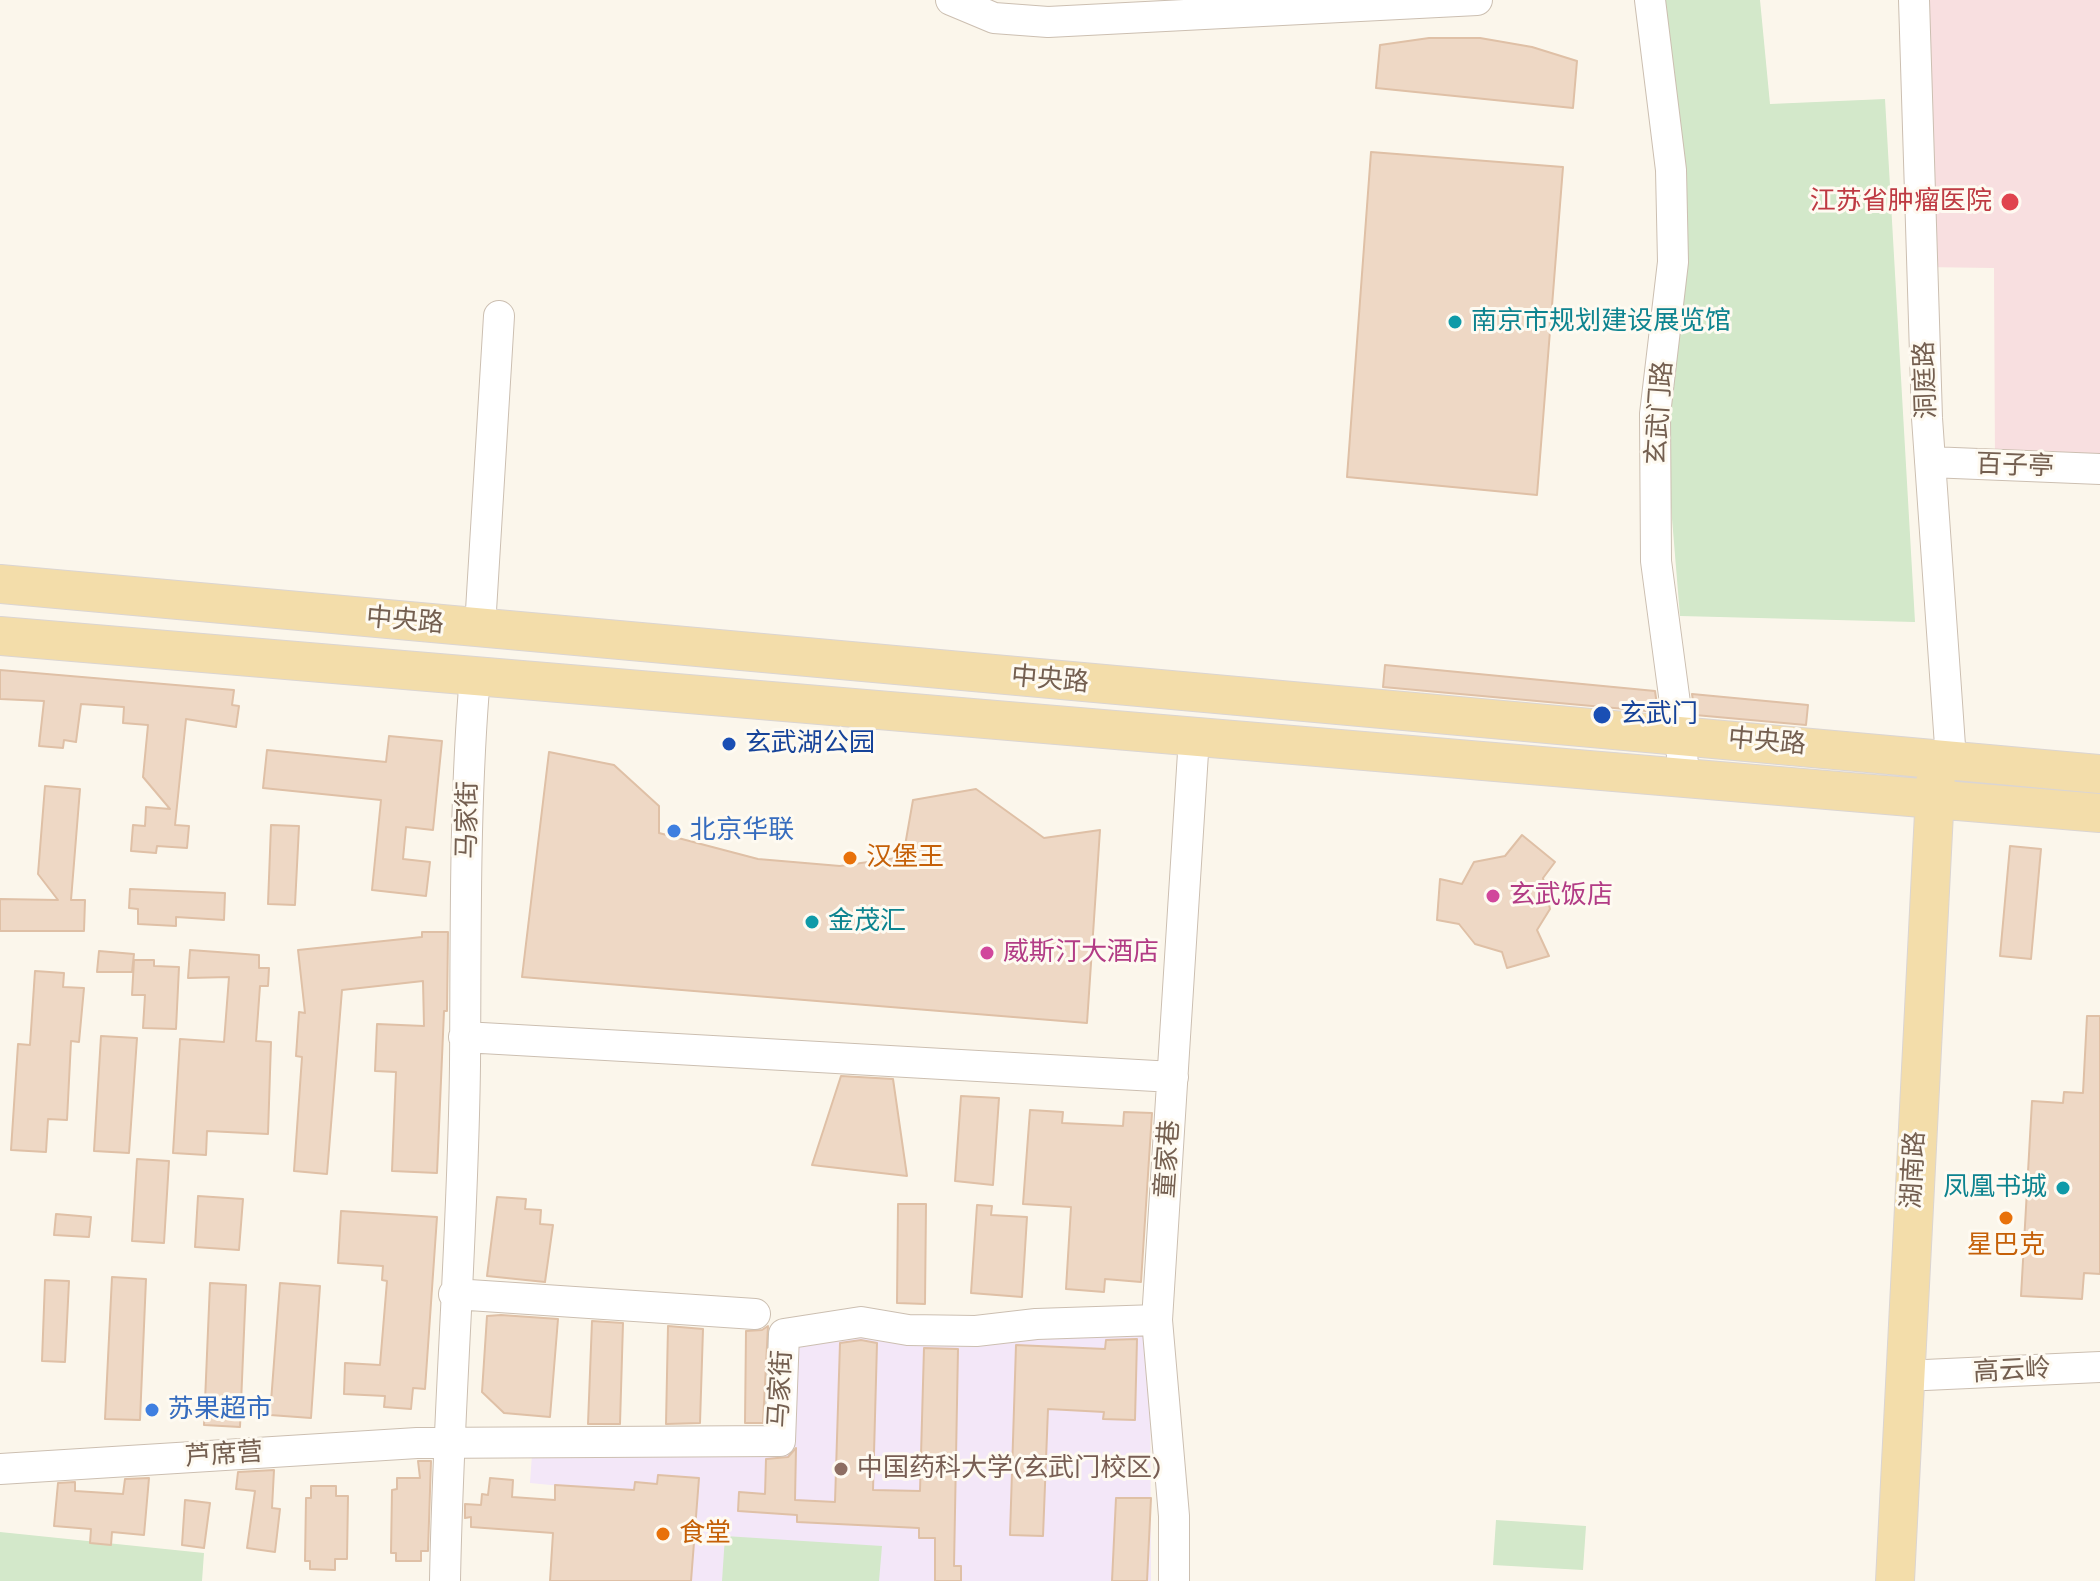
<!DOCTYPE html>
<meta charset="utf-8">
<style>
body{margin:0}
canvas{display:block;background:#fbf6eb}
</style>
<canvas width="2100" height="1581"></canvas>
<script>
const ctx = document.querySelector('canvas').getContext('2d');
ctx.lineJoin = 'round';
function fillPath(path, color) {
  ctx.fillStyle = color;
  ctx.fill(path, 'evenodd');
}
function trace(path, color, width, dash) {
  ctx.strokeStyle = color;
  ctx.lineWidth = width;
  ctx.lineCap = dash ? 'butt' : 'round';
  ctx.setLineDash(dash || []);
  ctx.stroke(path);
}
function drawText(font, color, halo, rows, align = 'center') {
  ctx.font = font + ' Karla,"Noto Sans SC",sans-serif';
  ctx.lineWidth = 6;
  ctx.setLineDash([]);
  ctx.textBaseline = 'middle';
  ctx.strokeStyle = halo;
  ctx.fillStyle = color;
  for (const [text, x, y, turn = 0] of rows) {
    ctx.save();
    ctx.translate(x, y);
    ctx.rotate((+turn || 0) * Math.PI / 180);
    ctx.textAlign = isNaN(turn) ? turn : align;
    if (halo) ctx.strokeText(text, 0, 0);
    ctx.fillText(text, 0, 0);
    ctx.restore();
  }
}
fillPath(new Path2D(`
 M869 1333H1150L1151 1581H553L561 1486 530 1483 532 1454 788 1449 792 1345Z`), '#f3e7f8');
fillPath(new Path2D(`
 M1914 0H2100V469L1995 465 1994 268 1921 267Z`), '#f8dfe0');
fillPath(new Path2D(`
 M1664 0H1760L1770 104 1885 99 1915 622 1680 616 1665 433Z
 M1496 1520 1586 1526 1583 1570 1493 1565Z
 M0 1532 204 1553 202 1581H0Z
 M725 1536 882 1546 879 1581H722Z`), '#d3e8ca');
const building = new Path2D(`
 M1429 38H1480L1532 47 1577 61 1573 108 1376 88 1380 45Z
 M1371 152 1563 167 1537 495 1347 477Z
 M1385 665 1655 691 1658 712 1383 687Z
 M0 670 234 690 232 705 239 706 236 727 186 719 175 825 189 826 187 848 157 846 156 853 131 851 133 825 145 826 146 807 170 809 143 777 148 725 123 723 124 707 81 704 76 742 64 740 63 748 39 746 44 701 0 699Z
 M1692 694 1808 705 1806 725 1695 715Z
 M389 736 442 741 433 830 406 827 403 859 430 862 426 896 372 890 381 800 263 788 267 750 386 762Z
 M549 752 614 765 659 806V833L758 859 840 866 903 857 913 800 976 789 1044 838 1100 830 1087 1023 522 977Z
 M45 786 80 789 71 900H85L84 931H0V899L58 900 38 874Z
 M271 825 299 826 295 905 268 904Z
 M1522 835 1555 862 1543 878 1550 909 1537 930 1549 956 1507 968 1502 952 1475 944 1459 924 1437 920 1440 879 1462 884 1474 862 1505 856Z
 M2010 846 2041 849 2031 959 2000 956Z
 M130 889 225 893 224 920 176 917V926L138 924V909L129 908Z
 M422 932H448L447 1011H444L437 1173 392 1171 396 1072 375 1071 377 1024 424 1026 423 981 342 990 327 1174 294 1171 302 1057 296 1056 299 1012 305 1013 298 950 422 937Z
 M190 950 259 955V968H269L268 986H260L256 1041 271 1042 268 1134 207 1131 206 1155 173 1153 180 1039 224 1042 229 977 188 978Z
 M99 951 134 954 132 972H97Z
 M134 960H154V966L179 967 176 1029 143 1028 145 995H132Z
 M35 971 64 973 63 987 84 988 79 1042 71 1041 67 1120 48 1119 46 1152 11 1150 18 1044 30 1045Z
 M2087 1016H2100V1274L2084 1273 2082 1299 2021 1296 2032 1101 2063 1103 2064 1092 2083 1093Z
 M101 1036 137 1038 129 1153 94 1151Z
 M841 1076 893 1079 907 1176 812 1165Z
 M961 1096 999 1098 993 1185 955 1181Z
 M1030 1110 1063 1112 1062 1123 1123 1126 1124 1112 1152 1113 1141 1282 1105 1279 1104 1292 1066 1289 1071 1207 1023 1204Z
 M137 1159 169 1161 164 1243 132 1241Z
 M198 1196 243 1199 239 1250 195 1247Z
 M497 1197 526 1199 525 1209 541 1210 540 1224 553 1225 545 1282 487 1276Z
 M898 1204H926L925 1304 897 1303Z
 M977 1205 992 1206 991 1215 1027 1217 1022 1297 971 1293Z
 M341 1211 437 1217 425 1389 413 1388 411 1409 384 1407 385 1396 344 1394 345 1363 380 1365 387 1281 382 1280 383 1266 338 1263Z
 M56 1214 91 1217 89 1237 54 1235Z
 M112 1277 146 1279 140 1420 105 1419Z
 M45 1280 69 1281 65 1362 42 1361Z
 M210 1283 246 1285 240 1427 204 1425Z
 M280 1283 320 1286 311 1418 270 1415Z
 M501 1315 558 1319 550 1417 504 1413 482 1392 487 1316Z
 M592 1321 623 1323 620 1424H588Z
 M668 1326 703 1329 700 1423 666 1424Z
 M768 1326 763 1423H745L746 1331 762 1330Z
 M1137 1339 1135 1420 1103 1419 1104 1412 1048 1409 1043 1536 1010 1535 1016 1345 1105 1349 1106 1340Z
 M861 1340 877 1343 873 1490 920 1491 924 1348 958 1349 954 1566H961V1581H935V1538H919V1528L797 1522V1515L738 1511 739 1492 765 1494 766 1459 788 1457 796 1448 795 1500 835 1502 840 1343Z
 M418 1461H431L428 1551H421V1561H396V1553H391L392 1490 397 1489V1478H420Z
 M274 1470 272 1508 280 1509 275 1552 247 1548 255 1491 236 1489 238 1472Z
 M658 1475 699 1478 691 1581H550L553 1533 471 1527V1517L465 1518V1504L481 1505 482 1494 488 1495 490 1478 513 1480 512 1497 555 1500V1485L634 1490 635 1482 657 1484Z
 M149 1478 144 1535 112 1532 111 1545 90 1543 91 1529 54 1526 58 1483 75 1482V1491L123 1494 125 1479Z
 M311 1486H336V1496H348L347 1559H335V1570L310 1569V1561H305L306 1498H311Z
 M1116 1498H1151L1147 1581H1112Z
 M185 1500 210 1503 204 1548 182 1545Z`);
fillPath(building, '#eed8c5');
trace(building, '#dfc0a6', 2);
const minor = new Path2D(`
 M951 0 994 18 1048 22 1477 0
 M1650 0 1671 170 1673 262 1655 414 1656 561 1685 778
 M1914 0 1927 418 1951 760
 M1930 462 2100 469
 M480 627 499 316
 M464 1037 1173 1077
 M454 1294 755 1314
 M1925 1375 2100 1367
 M0 1469 417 1443 780 1441 784 1334 861 1322 908 1330 976 1331 1036 1324 1157 1320
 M445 1581C448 1409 463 1237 465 1065 466 935 464 805 475 676
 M1174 1581V1516L1157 1320 1194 737`);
const major = new Path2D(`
 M0 584 2100 774
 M0 636 2100 813
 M1895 1581 1936 773`);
trace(minor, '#ccbfb1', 32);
trace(major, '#dbd5d2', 40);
trace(minor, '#fff', 30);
trace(major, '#f3ddaa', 38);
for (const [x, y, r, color] of [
 [2010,202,10,"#e0444e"],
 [1455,322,8,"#0f9aa8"],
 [1602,715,10,"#1a4fb4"],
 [729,744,8,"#1a4fb4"],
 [674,831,8,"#3f7fe0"],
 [850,858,8,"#e8710a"],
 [1493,896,8,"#d1479c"],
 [812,922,8,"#0f9aa8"],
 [987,953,8,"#d1479c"],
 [2063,1188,8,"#0f9aa8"],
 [2006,1218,8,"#e8710a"],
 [152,1410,8,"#3f7fe0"],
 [841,1469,8,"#8d6e63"],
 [663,1534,8,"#e8710a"]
]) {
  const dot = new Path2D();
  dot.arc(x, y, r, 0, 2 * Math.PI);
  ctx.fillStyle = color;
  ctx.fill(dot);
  trace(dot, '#fefaf1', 3);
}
drawText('26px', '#be3a42', '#fefaf1', [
 ["江苏省肿瘤医院",1992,202]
], 'right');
drawText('26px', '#0d838f', '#fefaf1', [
 ["南京市规划建设展览馆",1471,322],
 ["金茂汇",828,922],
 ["凤凰书城",2047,1188,"right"]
], 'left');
drawText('26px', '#745f50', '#fefaf1', [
 ["洞庭路",1926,380,-92],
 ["玄武门路",1660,413,-86],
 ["百子亭",2015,466,2],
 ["中央路",405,621,5],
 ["中央路",1050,680,5],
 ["中央路",1767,742,5],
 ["马家街",468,820,-89],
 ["童家巷",1168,1159,-86],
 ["湖南路",1914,1170,-87],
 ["高云岭",2012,1371,-3],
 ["马家街",781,1389,-87],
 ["芦席营",224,1455,-4]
]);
drawText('26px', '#164399', '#fefaf1', [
 ["玄武门",1620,715],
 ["玄武湖公园",745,744]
], 'left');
drawText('26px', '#366cbe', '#fefaf1', [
 ["北京华联",690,831],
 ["苏果超市",168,1410]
], 'left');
drawText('26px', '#c56008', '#fefaf1', [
 ["汉堡王",866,858],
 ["星巴克",2006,1246,"center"],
 ["食堂",679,1534]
], 'left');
drawText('26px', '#b23c85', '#fefaf1', [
 ["玄武饭店",1509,896],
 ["威斯汀大酒店",1003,953]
], 'left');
drawText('26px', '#785e54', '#fefaf1', [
 ["中国药科大学(玄武门校区)",857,1469]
], 'left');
</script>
